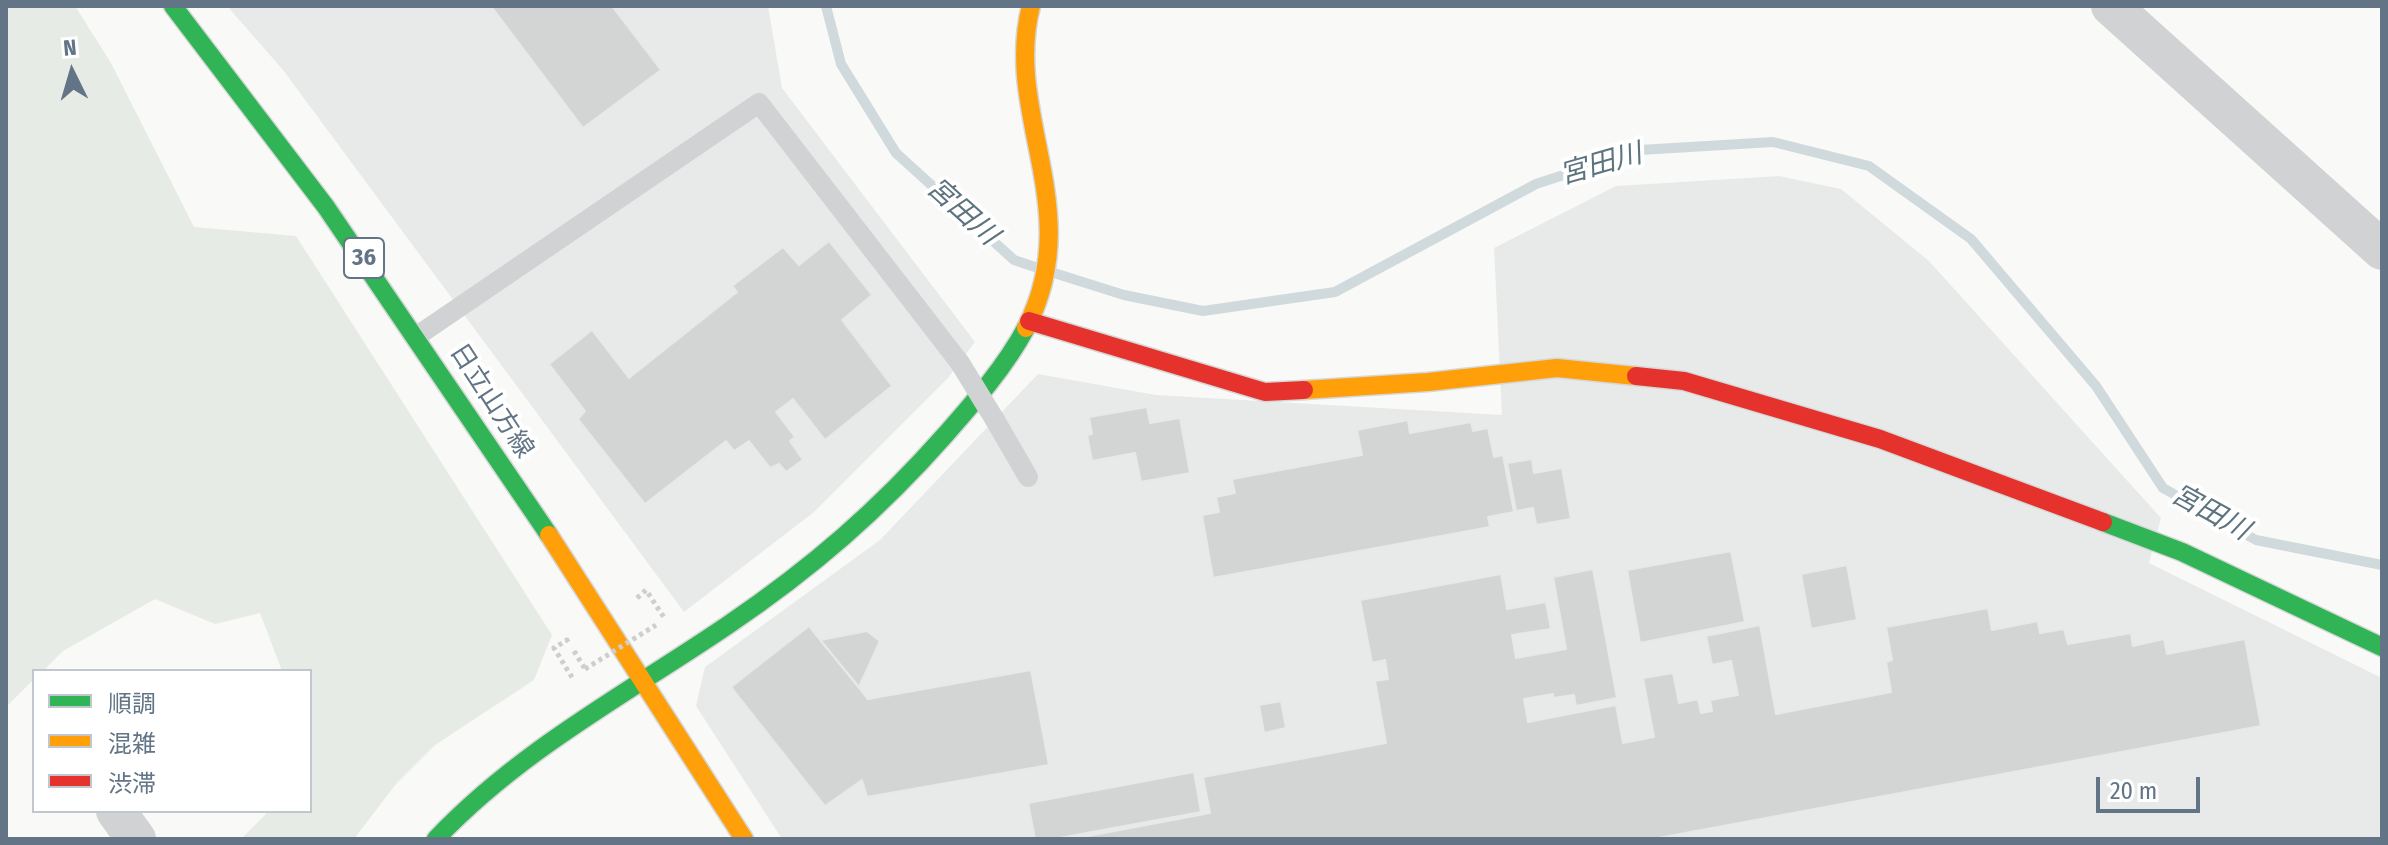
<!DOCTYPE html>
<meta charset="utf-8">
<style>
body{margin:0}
#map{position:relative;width:2388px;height:845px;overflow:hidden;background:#f9f9f8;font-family:"Fira Sans Condensed","Noto Sans JP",sans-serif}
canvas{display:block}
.frame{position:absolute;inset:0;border:8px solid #627485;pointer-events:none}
.legend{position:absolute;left:32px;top:669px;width:280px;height:144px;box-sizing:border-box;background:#fff;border:2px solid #c0c7ce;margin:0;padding:10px 14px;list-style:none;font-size:24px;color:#627485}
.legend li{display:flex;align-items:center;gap:16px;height:40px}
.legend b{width:40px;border:2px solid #c0c7ce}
.north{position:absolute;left:32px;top:32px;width:80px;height:80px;-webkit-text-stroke:6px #fff;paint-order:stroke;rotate:355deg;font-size:22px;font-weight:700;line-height:32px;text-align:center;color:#627485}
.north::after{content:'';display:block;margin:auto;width:28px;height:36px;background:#627485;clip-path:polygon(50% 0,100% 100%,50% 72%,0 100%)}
.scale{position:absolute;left:2096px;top:777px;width:104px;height:36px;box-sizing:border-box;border:4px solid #627485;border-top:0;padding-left:10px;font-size:24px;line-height:28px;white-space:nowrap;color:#627485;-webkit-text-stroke:6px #fff;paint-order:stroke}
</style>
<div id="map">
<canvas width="2388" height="845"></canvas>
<div class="frame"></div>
<ul class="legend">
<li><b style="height:10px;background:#30b455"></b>順調</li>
<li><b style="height:10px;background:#ff9f0a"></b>混雑</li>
<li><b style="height:10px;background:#e5322d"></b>渋滞</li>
</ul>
<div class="north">N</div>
<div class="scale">20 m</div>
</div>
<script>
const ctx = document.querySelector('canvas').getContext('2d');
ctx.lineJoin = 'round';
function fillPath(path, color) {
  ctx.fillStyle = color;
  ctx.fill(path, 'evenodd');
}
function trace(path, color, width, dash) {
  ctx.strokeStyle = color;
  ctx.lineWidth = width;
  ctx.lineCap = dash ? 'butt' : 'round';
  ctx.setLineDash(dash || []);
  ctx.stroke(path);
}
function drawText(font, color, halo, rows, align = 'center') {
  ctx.font = font + ' "Fira Sans Condensed","Noto Sans JP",sans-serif';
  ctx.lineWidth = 8;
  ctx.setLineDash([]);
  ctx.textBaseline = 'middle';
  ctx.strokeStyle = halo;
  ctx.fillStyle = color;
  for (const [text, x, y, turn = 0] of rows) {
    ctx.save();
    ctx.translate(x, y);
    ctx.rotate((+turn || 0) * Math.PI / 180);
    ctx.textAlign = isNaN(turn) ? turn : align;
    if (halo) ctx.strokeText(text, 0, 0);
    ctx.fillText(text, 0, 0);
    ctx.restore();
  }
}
fillPath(new Path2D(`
 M227 6H768L782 88 975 342 948 378 814 512 684 612 283 70Z
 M1779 176 1841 189 1929 261 2161 518 2149 563 2382 678V839H782L696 706 705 667 880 540 1038 374 1156 395 1502 415 1494 248 1616 186Z`), '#e8eaea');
fillPath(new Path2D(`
 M6 6H75L111 63 194 227 296 236 552 635 534 680 435 745 396 784 354 839H241L269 811H310V671H282L260 613 215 624 155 599 63 651 43 671H34V679L6 707Z`), '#e7ebe5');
trace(new Path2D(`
 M826 6 841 64 896 153 1014 260 1035 267
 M1054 273 1124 295 1203 311 1335 292 1536 184 1640 150 1773 142 1869 166 1971 239 2096 386 2163 488 2256 540 2382 565`), '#d0d9dc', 10);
const building = new Path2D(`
 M491 6H612L661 70 583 128Z
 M829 241 872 295 842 320 892 386 825 440 793 399 776 412 795 437 790 441 803 460 786 472 779 464 770 468 749 441 734 451 726 441 645 504 578 419 585 411 549 364 592 330 629 378 737 292 732 286 783 247 799 265Z
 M1147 407 1150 423 1180 418 1190 473 1141 482 1135 453 1092 461 1087 435 1092 434 1089 417Z
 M1408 420 1410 433 1471 422 1473 431 1488 428 1494 457 1503 455 1514 512 1488 517 1490 527 1213 578 1202 515 1219 512 1216 497 1235 493 1232 479 1362 455 1357 430Z
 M1532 459 1534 473 1562 468 1571 519 1536 525 1533 508 1516 511 1507 463Z
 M1731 551 1745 622 1640 643 1627 570Z
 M1847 565 1857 620 1811 629 1801 574Z
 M1593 569 1617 698 1576 706 1574 695 1553 698V694L1524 699 1528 722 1616 705 1623 743 1654 737 1643 678 1673 673 1679 703 1698 699 1701 713 1712 711 1710 700 1738 695 1731 661 1712 665 1706 636 1760 625 1776 714 1891 692 1886 662 1892 660 1886 627 1988 608 1992 630 2038 621 2040 633 2064 629 2068 644 2131 633 2133 646 2164 639 2167 654 2245 639 2261 726 1653 839H1072L1210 813 1203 777 1386 743 1375 681 1388 679 1385 660 1372 663 1360 600 1501 574 1507 609 1546 602 1551 629 1512 635 1516 658 1566 649 1553 577Z
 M809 626 868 699 1031 670 1049 765 867 797 862 780 825 806 731 687Z
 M867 631 880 641 859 687 820 640Z
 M1281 701 1286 728 1264 733 1259 705Z
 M1194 772 1201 812 1054 839H1035L1028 803Z`);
fillPath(building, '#d3d5d5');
trace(building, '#e8e8e8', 2);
const fast = new Path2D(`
 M173 6 326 207 549 535
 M2103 522 2182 552 2382 647
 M436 839C520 750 628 693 728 625 812 568 879 510 946 434 975 401 1005 367 1026 328`);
const slow = new Path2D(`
 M1026 328C1087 209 1003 116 1031 6
 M1304 390 1428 382 1557 368 1636 376
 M549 535 744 839`);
const jam = new Path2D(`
 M1029 321 1265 392 1304 390
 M1636 376 1684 381 1880 439 2103 522`);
trace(fast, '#d6d7d7', 21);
trace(slow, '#d6d7d7', 21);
trace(jam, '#d6d7d7', 21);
trace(new Path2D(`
 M637 598 646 590 665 619
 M568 642 567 640 554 648 573 679
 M574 651 585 669`), '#cececf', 5, [4, 4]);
trace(new Path2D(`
 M417 336 759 103 960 363
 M995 420 1028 477`), '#d1d2d3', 20);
trace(new Path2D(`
 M2111 6 2382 250
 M116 811 136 839`), '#d1d2d3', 40);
trace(fast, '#30b455', 18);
trace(slow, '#ff9f0a', 18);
trace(jam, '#e5322d', 18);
trace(new Path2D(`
 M585 669 656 625`), '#cececf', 5, [4, 4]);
trace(new Path2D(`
 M960 363 995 420`), '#d1d2d3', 20);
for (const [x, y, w] of [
 [364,258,40]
]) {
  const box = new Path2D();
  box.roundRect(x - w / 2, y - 20, w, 40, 6);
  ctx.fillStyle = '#fff';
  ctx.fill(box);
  trace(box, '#627485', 2);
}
drawText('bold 24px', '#627485', null, [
 ["36",364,258]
]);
drawText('26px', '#627485', '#fff', [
 ["日立山方線",491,401,57]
]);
drawText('italic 28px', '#5d747e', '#fff', [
 ["宮田川",1601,165,-16],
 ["宮田川",962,212,42],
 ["宮田川",2210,513,29]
]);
</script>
